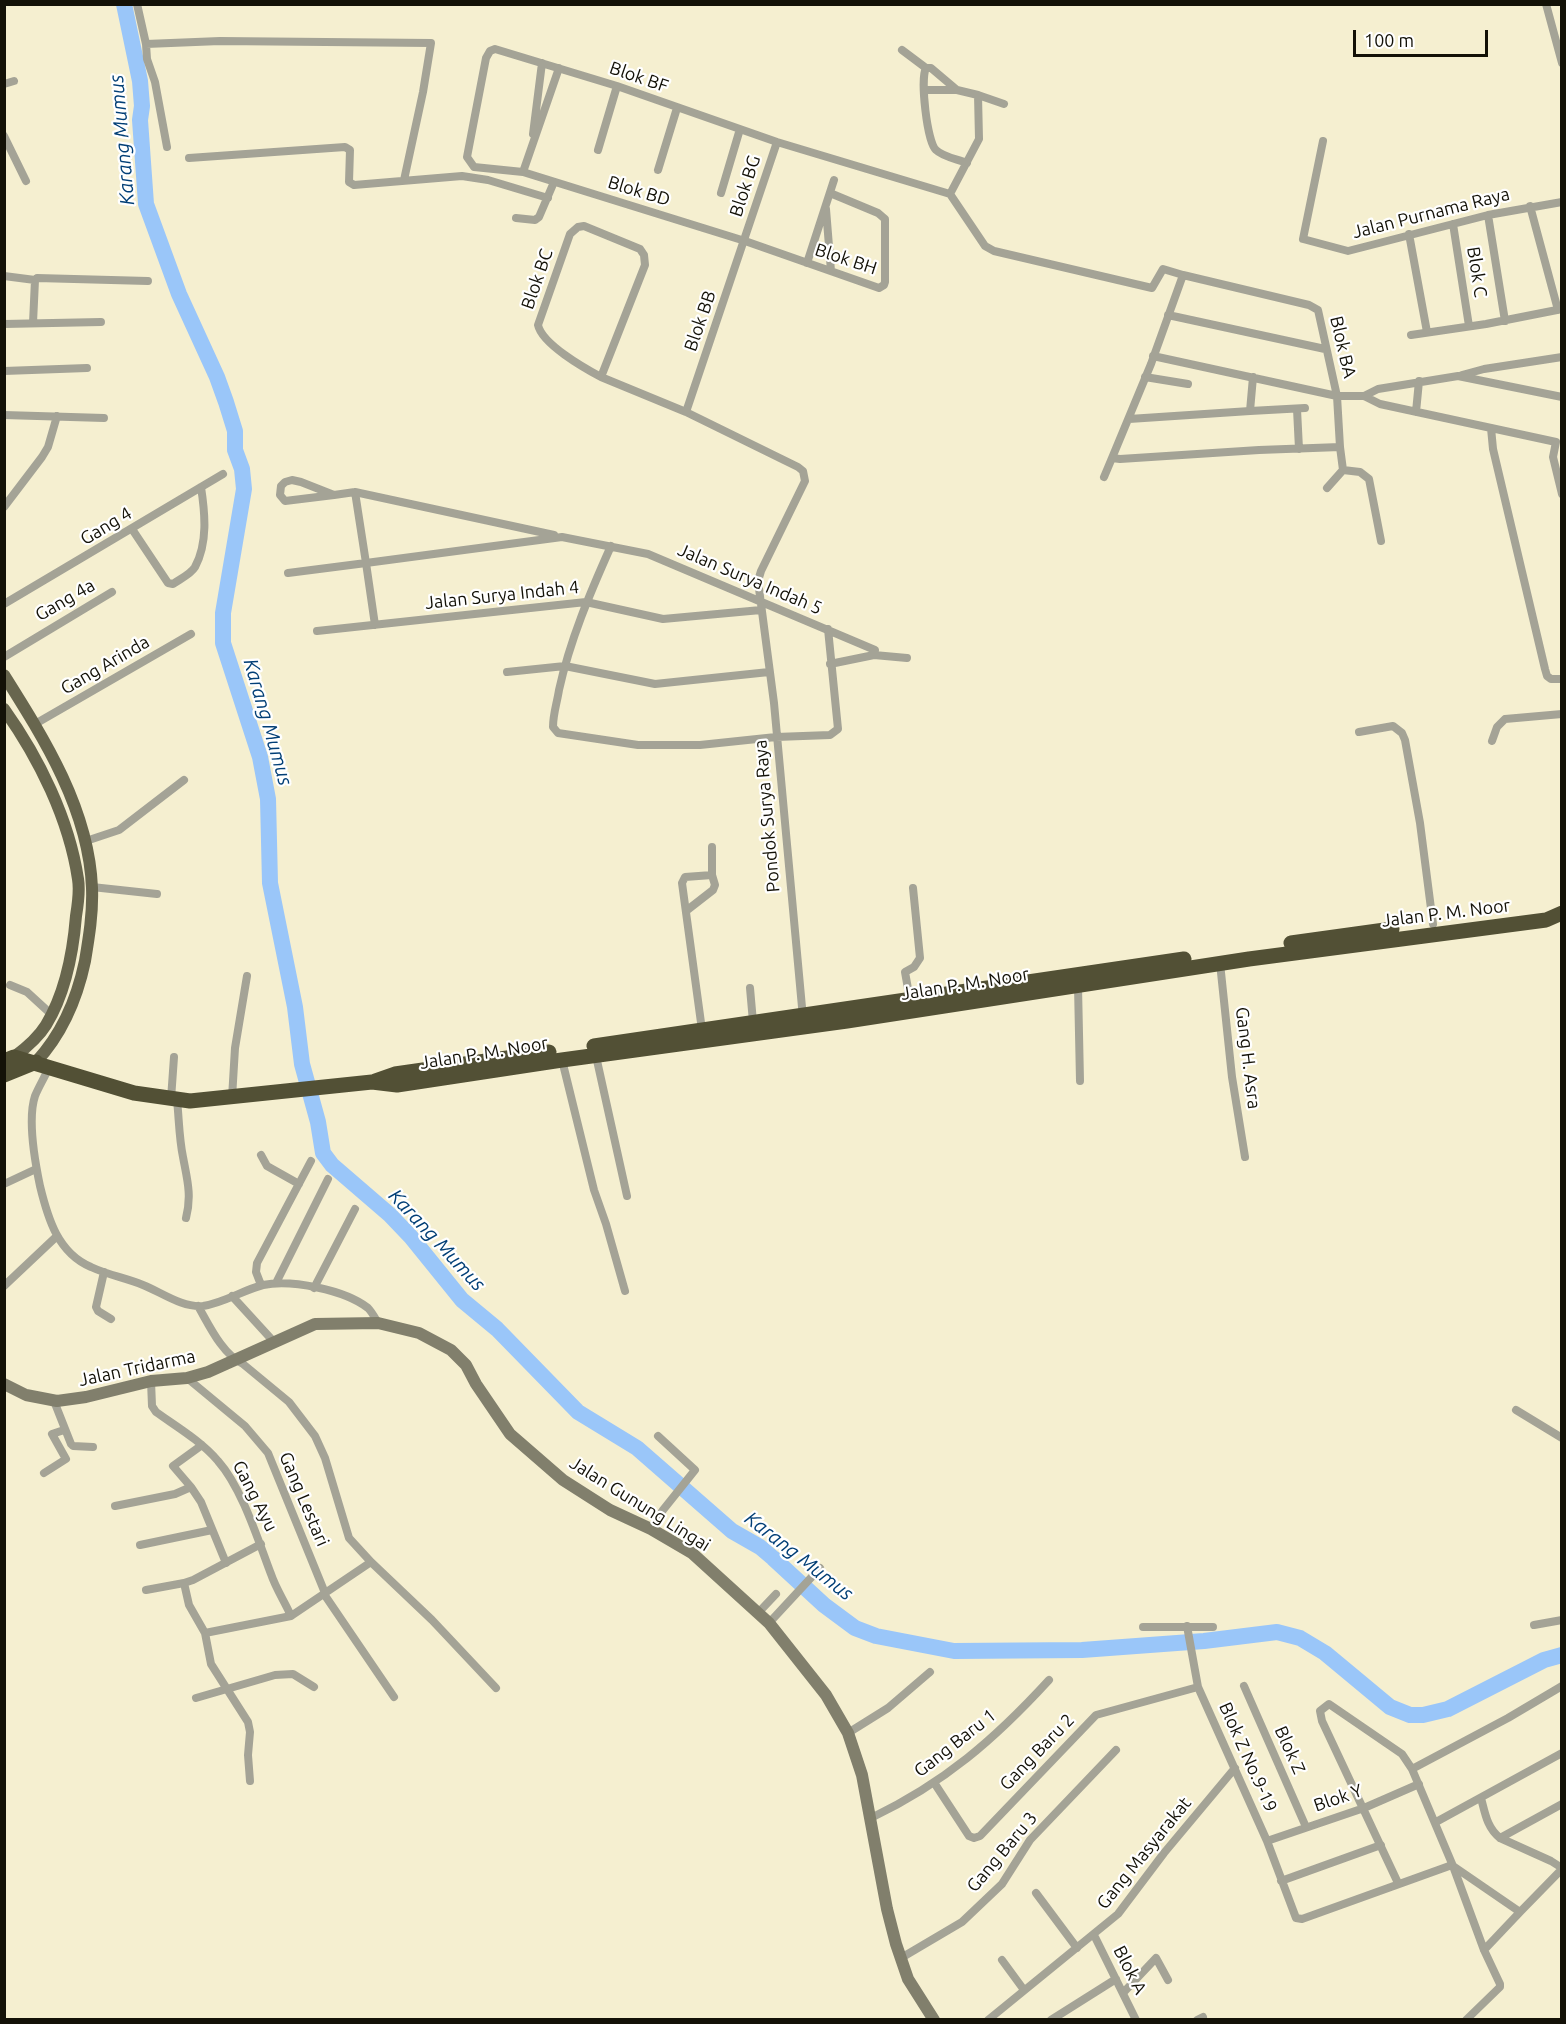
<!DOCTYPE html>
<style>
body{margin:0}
#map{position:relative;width:1566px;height:2024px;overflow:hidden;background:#f5efd0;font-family:Ubuntu,sans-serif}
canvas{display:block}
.frame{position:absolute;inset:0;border:6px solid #131107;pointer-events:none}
.scale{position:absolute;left:1353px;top:30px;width:135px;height:27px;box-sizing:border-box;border:3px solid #131107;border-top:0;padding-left:8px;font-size:18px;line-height:21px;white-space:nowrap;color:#131107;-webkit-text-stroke:4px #fff;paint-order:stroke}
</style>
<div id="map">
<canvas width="1566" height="2024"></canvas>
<div class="frame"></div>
<div class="scale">100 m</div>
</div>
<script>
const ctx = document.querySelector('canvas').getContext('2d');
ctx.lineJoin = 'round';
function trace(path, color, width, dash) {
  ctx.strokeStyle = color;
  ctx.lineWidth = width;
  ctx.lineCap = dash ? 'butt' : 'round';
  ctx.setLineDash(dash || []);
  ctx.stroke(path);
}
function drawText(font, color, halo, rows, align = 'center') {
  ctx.font = font + ' Ubuntu,sans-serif';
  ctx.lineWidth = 4.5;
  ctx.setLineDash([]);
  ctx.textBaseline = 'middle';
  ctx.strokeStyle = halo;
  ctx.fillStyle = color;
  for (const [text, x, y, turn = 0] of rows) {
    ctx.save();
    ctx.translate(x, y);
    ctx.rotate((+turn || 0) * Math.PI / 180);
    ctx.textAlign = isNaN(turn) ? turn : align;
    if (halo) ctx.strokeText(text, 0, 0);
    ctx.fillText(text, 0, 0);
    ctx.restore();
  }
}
trace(new Path2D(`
 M124 4 140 81 142 106 140 120 146 204 179 294 217 377 226 402 235 431V450L242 469 244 489 223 613V643L260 757 268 799 270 883 295 1007 302 1064 318 1122 323 1153 332 1165 390 1215 411 1237 462 1300 497 1329 578 1412 637 1448 732 1531 760 1547 773 1558 824 1605 855 1628 876 1636 954 1651 1082 1650 1204 1641 1277 1632 1300 1638 1325 1653 1390 1707 1410 1715H1423L1448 1709 1544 1660 1562 1655`), '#9ac6f9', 16);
trace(new Path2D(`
 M137 4 146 44 220 41 431 43 423 92 404 180
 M1546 4 1562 63
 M146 44 147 59 155 82 167 147
 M902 50 926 68H931L957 90 978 95 979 139 950 194
 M926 68C920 79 927 142 936 150 943 157 957 159 967 163
 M4 84 14 81
 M924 90H957
 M978 95 1004 104
 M533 134 542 63
 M4 136 26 181
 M1323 141 1303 239 1348 251 1488 215 1562 202
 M598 150 617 86
 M189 158 345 147 350 150 349 182 354 185 462 176 488 180 548 198
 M658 170 677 108
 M523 172 559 68
 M721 193 740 129
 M830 193 878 213 885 219V282L884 285 879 288 745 241 523 172 474 167 467 157 486 58 490 51 495 49 617 86 777 142 950 194 985 246 994 251 1152 288 1163 269 1183 275
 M1530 206 1558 310
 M826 209 831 271
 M1488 215 1505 321
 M516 218 535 220 539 217 554 182
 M1453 224 1469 326
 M584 226 640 249 644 255 645 265 601 377C584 368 542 344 538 325L570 234 578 227Z
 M1409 234 1427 332
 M807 263 834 180
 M1183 275 1309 305 1318 310 1337 396 1340 447 1259 450 1120 459 1112 458 1151 364Z
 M4 276 35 280
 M1168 315 1325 349
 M33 323 35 280 37 278 148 281
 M4 324 101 322
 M1411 335 1486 324 1562 309
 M1153 356 1337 396H1364L1380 404 1556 442 1553 457 1562 494
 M4 371 87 368
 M1462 375 1484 369 1562 357
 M601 377 686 412 798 467 803 471 805 481 761 571 758 581 774 703 803 1018
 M1145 377 1188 384
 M1364 396 1378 389 1458 376 1562 397
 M1297 409 1299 449
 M1250 411 1305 408
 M686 412 777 142
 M1416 412 1419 381
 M4 415 104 418
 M1129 419 1250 411 1253 377
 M1491 428 1493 449 1545 669 1547 676 1551 679H1562
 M1340 447 1343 470 1360 472 1369 479 1381 541
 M1104 477 1112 458
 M292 480 301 482 334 495 285 501 280 495 281 486 285 482Z
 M1327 488 1343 470
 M334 495 355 492
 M4 507 42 457 48 447 57 416
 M132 529 168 583 173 584C180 579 191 574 195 567 208 543 205 513 201 487
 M611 546C590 593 570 640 559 690 557 703 553 714 553 727L558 733 638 745H700L776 737 830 735 838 729 828 629
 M288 573 366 563 355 492 554 535
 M4 604 223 474
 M375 625 366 563 562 537 648 554 875 650 874 655 830 664
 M317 631 586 602 663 619 761 610
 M874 655 907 658
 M4 657 112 592
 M507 672 565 666 655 684 769 672
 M35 724 191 634
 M1359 732 1393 726 1402 733 1405 740 1420 823 1433 924
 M1492 741 1497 727 1505 719 1562 714
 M86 841 119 830 184 780
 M92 887 157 894
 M686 911 713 890 715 885 712 875
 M1220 963 1232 1077 1245 1157
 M10 985 27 992 51 1014
 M1078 986 1080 1081
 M750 988 753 1022
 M910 1000 905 972 914 967 920 958 913 888
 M702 1030 682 883 685 877 712 875V847
 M596 1056 627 1196
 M562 1060 594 1190 606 1224 625 1291
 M49 1067C45 1077 39 1086 35 1096 27 1120 35 1162 40 1186 48 1219 58 1253 91 1267 108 1275 126 1278 143 1285 161 1292 182 1308 203 1306 224 1303 243 1290 263 1285 291 1279 345 1290 368 1308 372 1312 375 1318 378 1323
 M232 1098 235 1048 247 976
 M171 1099 174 1057
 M177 1100C179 1118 179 1138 183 1157 187 1179 192 1195 186 1218
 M261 1155 267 1166 299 1184
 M4 1184 36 1169
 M104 1272 96 1307 98 1311 111 1319
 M276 1283 328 1179
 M261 1285 256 1272 257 1263 311 1161
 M4 1286 57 1236
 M314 1288 355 1209
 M232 1296 274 1342
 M198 1306C209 1325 222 1354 243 1364L289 1402 315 1436 325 1458 349 1538 371 1562 432 1620 496 1688
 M187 1378 245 1426 268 1453 325 1593
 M151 1381 152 1406 156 1412C177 1427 201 1441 218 1461 242 1488 258 1540 271 1574 276 1589 285 1602 291 1616
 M54 1401 71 1444 73 1446 93 1447
 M1516 1410 1562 1438
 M202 1445 173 1466 191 1487 201 1502 226 1563
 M44 1473 66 1459 52 1434 64 1430
 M115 1506 175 1494 191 1487
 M651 1529 663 1510 695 1470 658 1436
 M140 1545 212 1530
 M146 1590 184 1583
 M324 1594 394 1697
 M758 1613 776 1594
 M769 1623 820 1568
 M1534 1625 1562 1620
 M1187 1626 1198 1687 1267 1841 1296 1918 1302 1919 1452 1865
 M1143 1627H1213
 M205 1633 291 1616 371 1562
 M1244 1686 1306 1827
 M196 1698 275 1675 293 1674 314 1687
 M848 1733 888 1708 930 1672
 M1412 1769 1508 1718 1562 1686
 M250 1781 248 1755 250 1732 248 1722 211 1664 205 1633 189 1605 184 1583 193 1580 261 1544
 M935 1784 969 1836 974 1838 980 1836 1096 1715 1198 1687
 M1481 1798C1485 1813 1487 1828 1500 1838L1551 1861 1562 1868
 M871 1818C944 1783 994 1740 1049 1680
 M1436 1822 1562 1753
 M1500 1838 1562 1804
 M1267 1841 1364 1808 1419 1784
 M1453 1866 1484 1950 1500 1984V1987L1466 2020
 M1281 1881 1381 1845
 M1398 1883 1322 1721 1320 1711 1329 1704 1402 1754 1412 1769 1453 1866 1520 1912 1562 1869
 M1036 1893 1077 1948
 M1094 1935 1136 2020
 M1484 1950 1520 1912
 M901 1958 962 1922 1002 1884 1030 1840 1116 1750
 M1002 1960 1024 1990
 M1123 1993 1156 1958 1168 1980
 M988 2020 1118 1914 1164 1853 1235 1768
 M1051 2020 1116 1979
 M1197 2020 1203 2017`), '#a4a396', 8);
trace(new Path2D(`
 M4 1384 26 1395 57 1401 86 1397 151 1381 187 1378 208 1372 315 1324 378 1323 419 1333 451 1350 466 1365 476 1384 510 1434 563 1480 610 1510 651 1529 692 1553 769 1623 826 1695 848 1733 862 1775 887 1909 896 1944 908 1979 934 2020`), '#817f6c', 12);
trace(new Path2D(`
 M4 675C45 740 89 810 92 888 93 913 89 937 85 961 77 999 62 1034 36 1062
 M4 709C39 758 69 819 78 879 80 891 78 904 76 916 73 953 66 992 46 1025 38 1038 26 1048 14 1057`), '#68664e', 12);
trace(new Path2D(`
 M1291 943 1392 929
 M594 1046 1184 959
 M4 1061 14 1057 134 1093 190 1101 372 1082 397 1085 562 1060 847 1021 1249 959 1546 920 1562 913
 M4 1075 36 1062
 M375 1081 395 1074 549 1052`), '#525035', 15);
drawText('18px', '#131107', '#fff', [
 ["Blok BF",639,77,19],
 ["Blok BG",745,186,-72],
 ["Blok BD",639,191,17],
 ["Jalan Purnama Raya",1431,213,-14],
 ["Blok BH",846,259,18],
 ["Blok C",1477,272,81],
 ["Blok BC",537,279,-71],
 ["Blok BB",700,321,-71],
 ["Blok BA",1343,347,77],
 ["Gang 4",106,526,-31],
 ["Jalan Surya Indah 5",750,579,23],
 ["Jalan Surya Indah 4",502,595,-6],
 ["Gang 4a",65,600,-30],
 ["Gang Arinda",105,665,-30],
 ["Pondok Surya Raya",767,816,-95],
 ["Jalan P. M. Noor",1446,913,-7],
 ["Jalan P. M. Noor",965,984,-9],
 ["Jalan P. M. Noor",484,1053,-9],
 ["Gang H. Asra",1248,1058,83],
 ["Jalan Tridarma",137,1368,-12],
 ["Gang Ayu",255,1496,63],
 ["Gang Lestari",304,1499,67],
 ["Jalan Gunung Lingai",640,1504,32],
 ["Gang Baru 1",955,1743,-38],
 ["Blok Z",1290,1750,66],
 ["Gang Baru 2",1037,1752,-46],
 ["Blok Z No.9-19",1248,1757,66],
 ["Blok Y",1338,1798,-19],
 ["Gang Baru 3",1002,1852,-50],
 ["Gang Masyarakat",1144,1853,-51],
 ["Blok A",1130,1970,63]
]);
drawText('italic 20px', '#023f76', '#fff', [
 ["Karang Mumus",122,140,-95],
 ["Karang Mumus",268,722,74],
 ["Karang Mumus",437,1240,47],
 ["Karang Mumus",799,1556,38]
]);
</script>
